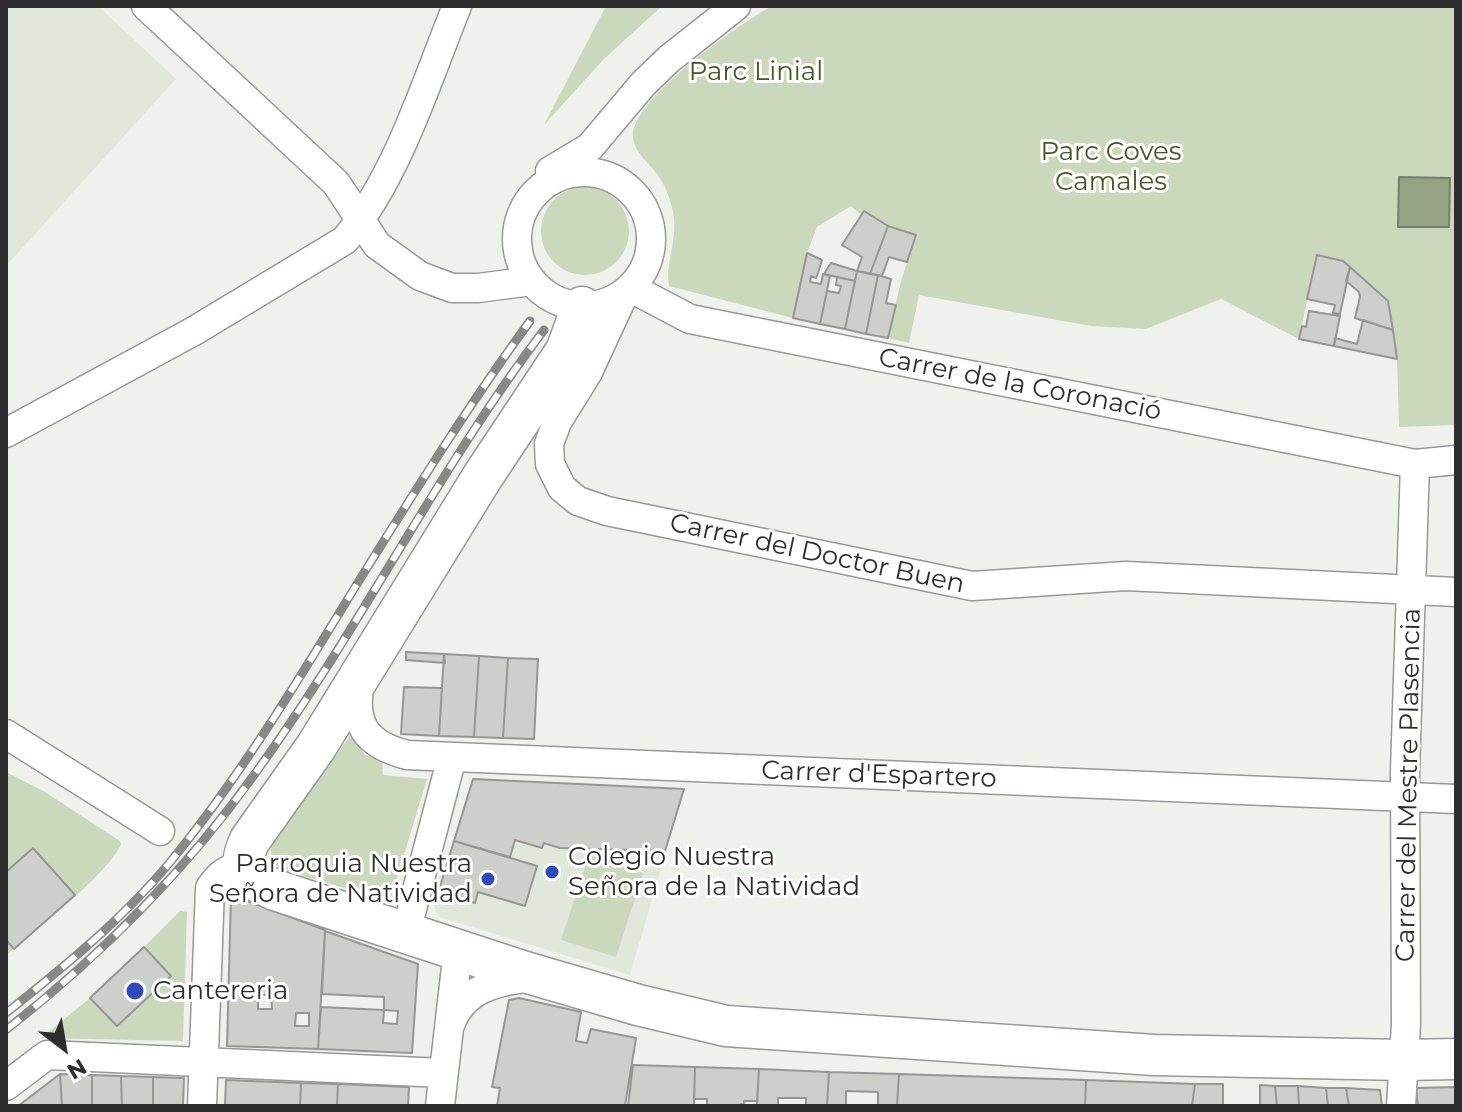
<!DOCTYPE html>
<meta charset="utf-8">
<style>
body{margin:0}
#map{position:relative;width:1462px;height:1112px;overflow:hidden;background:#eff1ed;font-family:Montserrat,sans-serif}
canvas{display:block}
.frame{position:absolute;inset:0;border:8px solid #2d2e2d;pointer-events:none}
.north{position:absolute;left:24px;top:1008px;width:80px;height:80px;-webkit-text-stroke:6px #fff;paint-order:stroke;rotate:149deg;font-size:22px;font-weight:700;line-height:32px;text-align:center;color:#2d2e2d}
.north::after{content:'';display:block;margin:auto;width:28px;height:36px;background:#2d2e2d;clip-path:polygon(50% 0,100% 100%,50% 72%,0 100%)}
</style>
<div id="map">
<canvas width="1462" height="1112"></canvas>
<div class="frame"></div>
<div class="north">N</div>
</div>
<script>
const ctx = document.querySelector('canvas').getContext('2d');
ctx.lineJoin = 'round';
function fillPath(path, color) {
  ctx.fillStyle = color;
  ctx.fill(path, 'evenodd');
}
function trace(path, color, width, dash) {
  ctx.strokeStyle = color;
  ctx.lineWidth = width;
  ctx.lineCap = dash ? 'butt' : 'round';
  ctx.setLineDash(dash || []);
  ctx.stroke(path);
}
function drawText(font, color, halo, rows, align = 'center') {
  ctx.font = font + ' Montserrat,sans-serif';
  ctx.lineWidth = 6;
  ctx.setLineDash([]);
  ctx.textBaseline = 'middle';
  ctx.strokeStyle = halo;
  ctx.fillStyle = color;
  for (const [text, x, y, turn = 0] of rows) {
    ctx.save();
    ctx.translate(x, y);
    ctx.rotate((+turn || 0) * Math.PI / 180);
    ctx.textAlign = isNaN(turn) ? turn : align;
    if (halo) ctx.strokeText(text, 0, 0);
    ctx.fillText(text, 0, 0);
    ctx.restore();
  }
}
fillPath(new Path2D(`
 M6 6H98L176 79 6 266Z
 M473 779 684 789 630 975 439 917 434 908Z`), '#e2e7dc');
fillPath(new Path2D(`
 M606 6H662L604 59 544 125Z
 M772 6H1456V425L1399 427 1397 359 1388 301 1343 261 1317 255 1299 339 1221 299 1146 329 1091 326 919 295 909 343 888 338 901 281 916 235 888 226 864 211 861 215 851 206 817 227 807 253 793 318 669 286C665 259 680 238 672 207 669 197 664 182 657 174 648 162 635 153 633 138 628 101 741 23 772 6Z
 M541 231a44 44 0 1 1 88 0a44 44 0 1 1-88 0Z
 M351 735 365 755 382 760 383 775 427 779 390 901 279 869 271 858V846Z
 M6 772 45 792 120 841 121 844C109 873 33 933 6 955Z
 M589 855 643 873 616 957 561 940Z
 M180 911 187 912 183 1041 41 1038 90 998 118 1026 171 977 144 947Z`), '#cbd8bb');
const water = new Path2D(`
 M1399 177 1450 178 1449 227H1398Z`);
fillPath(water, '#95a284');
trace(water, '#767f6a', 2);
const building = new Path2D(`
 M864 211 888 226 870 274 857 271 862 257 842 245Z
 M888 226 916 235 907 262 889 257 882 276 870 274Z
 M807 253 822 260 818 273 816 278 811 276 810 282 821 284 823 274 830 276 820 324 793 318Z
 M1317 255 1343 261 1350 267 1340 314 1333 313 1335 305 1307 299Z
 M831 263 857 271 855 281 824 274Z
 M1350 267 1388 301 1393 330 1355 318 1360 297 1359 292 1346 281Z
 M857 271 878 275 866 334 845 329Z
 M878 275 891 279 886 303 896 305 888 338 866 334Z
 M837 277 855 281 845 329 820 324 827 291 839 293 841 286 836 285Z
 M1309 311 1340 316 1334 346 1299 339 1302 326 1306 327Z
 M1363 320 1393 330 1397 359 1334 346 1335 338 1357 344Z
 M406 652 444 654 445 663 406 660Z
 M444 654 479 656 474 737 439 736Z
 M479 656 508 658 503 738 474 737Z
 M508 658 538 659 534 739 503 738Z
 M404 687 442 688 439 736 401 734Z
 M473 779 684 789 665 851 560 848 544 843 542 848 515 840 510 857 454 841Z
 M454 841 537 866 525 906 478 892 475 903 438 893Z
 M33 848 75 895 14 949 6 940V872Z
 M231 895 325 930 318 1049 227 1046ZM258 995H271L272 1009H258ZM296 1013H309V1026H295Z
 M325 931 418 964 412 1053 318 1049 321 1007 384 1010V997L322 994ZM384 1010 398 1011 397 1024 383 1023Z
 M144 947 171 976 117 1026 90 998Z
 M519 998 581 1012 576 1041 587 1043 591 1029 636 1038 625 1106H497L500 1088 492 1087 509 1000Z
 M633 1065 695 1067 694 1106H628Z
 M695 1067 759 1069 757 1101H744V1104L732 1106H707V1099H694Z
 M759 1069 829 1072 827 1106H806V1098H778V1106H757Z
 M829 1072 899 1074 897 1106H878V1092L846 1091V1106H827Z
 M60 1074 62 1106H18Z
 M60 1074 92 1075V1106H62Z
 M899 1074 1086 1080 1085 1106H897Z
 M92 1075 121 1076 122 1106H92Z
 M121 1076 153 1077V1106H122Z
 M153 1077 184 1078 183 1106H153Z
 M226 1080 301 1083 300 1106H225Z
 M1086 1080 1195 1084 1192 1106H1085Z
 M301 1083 338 1084 337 1106H300Z
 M338 1084 409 1087 408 1106H337Z
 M1195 1084H1223V1106H1192Z
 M1260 1085 1275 1086 1277 1106H1260Z
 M1275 1086H1298L1299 1106H1277Z
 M1298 1086 1326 1088 1328 1106H1299Z
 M1456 1087V1106H1418L1416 1088Z
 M1326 1088H1346L1349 1106H1328Z
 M1346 1088 1380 1090 1382 1106H1349Z`);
fillPath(building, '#cdcfcb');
trace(building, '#969794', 2);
const street = new Path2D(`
 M146 6 336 183 377 245 420 276 452 288H478L532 281
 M550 171 590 147 643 84 669 59 736 6
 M517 239a67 67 0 1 1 134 0a67 67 0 1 1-134 0Z
 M631 288 690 319 1415 464 1456 460
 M624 294 588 372 557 422 549 444 550 464 562 488 578 501 607 511 972 586 1126 576 1456 592
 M6 433 194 331 345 240C399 173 425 85 457 6
 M360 682C352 724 365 744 407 755L1456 799
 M6 734 160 831
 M406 932 452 757
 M450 1025C463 988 497 981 532 977
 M6 1086 47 1055 443 1073
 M202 1106 210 888C219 874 227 869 243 865
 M440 1106 458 950
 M1401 1106 1406 1024 1405 771 1415 464`);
const secondary = new Path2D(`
 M582 307 566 351 483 476 316 747 250 840C235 871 247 877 275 890L525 972 638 1005 726 1026 1154 1055 1404 1060 1456 1059`);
trace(street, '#979996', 31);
trace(secondary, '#979996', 43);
trace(street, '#fff', 28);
trace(secondary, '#fff', 40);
const rail = new Path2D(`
 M6 1013C64 967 124 918 171 861 242 774 299 679 357 584 413 494 468 406 530 321
 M6 1030C100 956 184 873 254 775 358 632 437 471 544 330`);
trace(rail, '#878986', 9);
trace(rail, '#fff', 6, [18]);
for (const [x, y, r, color] of [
 [552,872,8,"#314abb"],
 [488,879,8,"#314abb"],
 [135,991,10,"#314abb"]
]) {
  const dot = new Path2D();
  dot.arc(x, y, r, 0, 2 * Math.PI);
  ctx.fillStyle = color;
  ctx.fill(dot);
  trace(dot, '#fff', 3);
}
drawText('26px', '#445728', '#fff', [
 ["Parc Linial",756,72],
 ["Parc Coves",1111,152],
 ["Camales",1111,182]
]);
drawText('26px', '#2d2e2d', '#fff', [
 ["Carrer de la Coronació",1020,385,11],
 ["Carrer del Doctor Buen",817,554,12],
 ["Carrer d'Espartero",879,775,2],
 ["Carrer del Mestre Plasencia",1409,785,-89]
]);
drawText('26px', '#2d2e2d', '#fff', [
 ["Colegio Nuestra",568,857],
 ["Señora de la Natividad",568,887],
 ["Parroquia Nuestra",472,864,"right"],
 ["Señora de Natividad",472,894,"right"],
 ["Cantereria",153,991]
], 'left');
</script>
